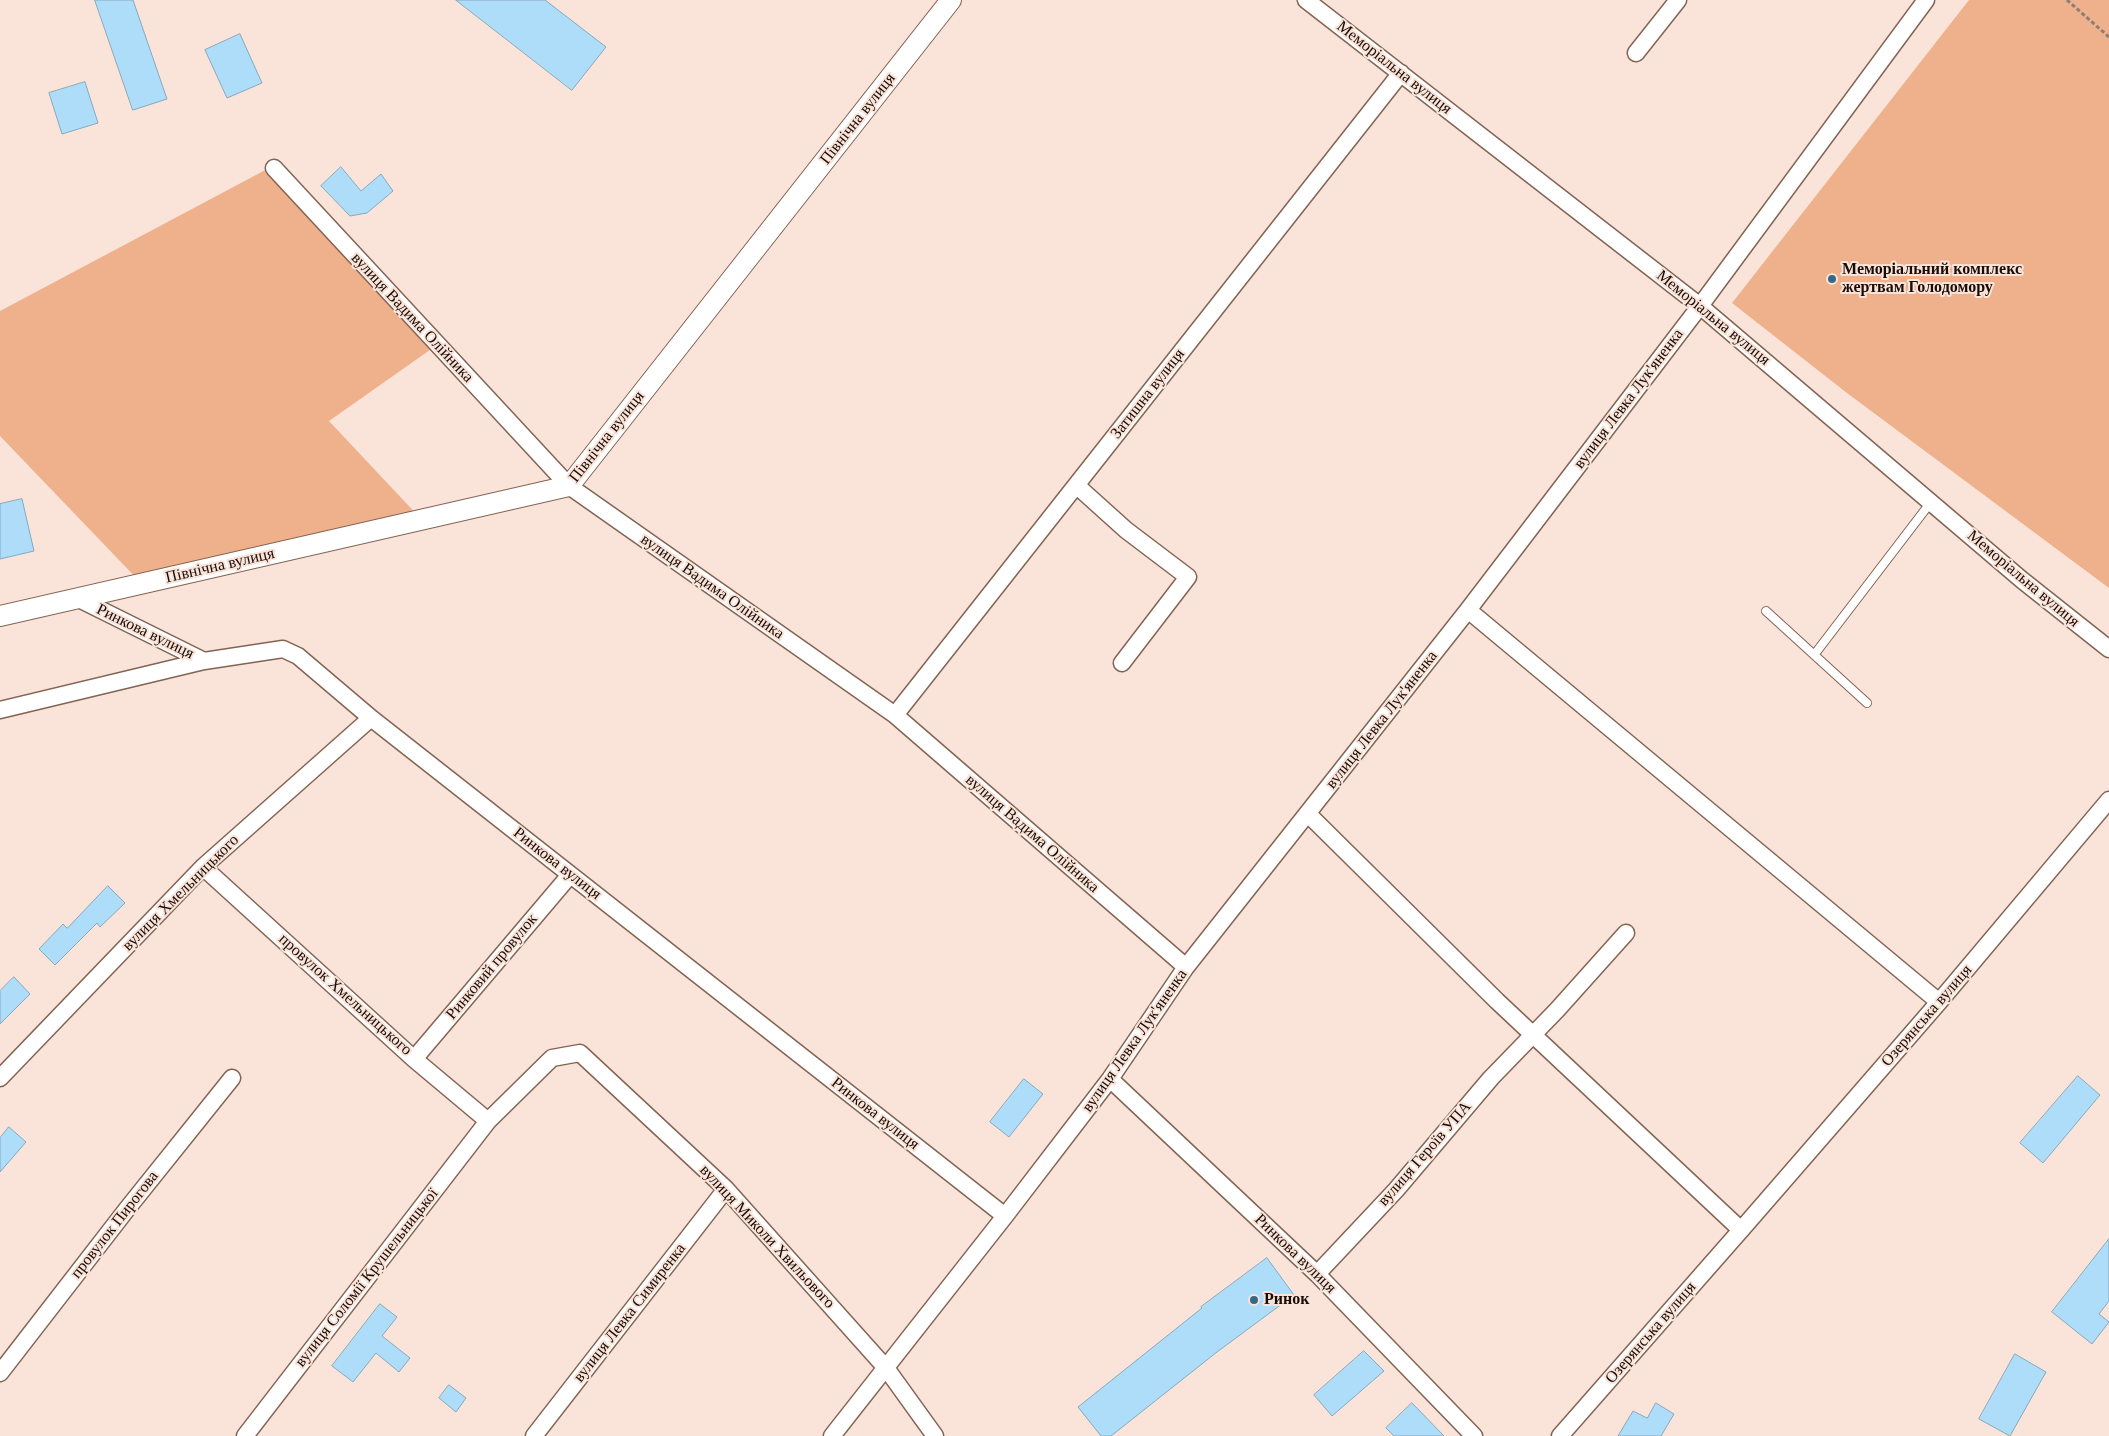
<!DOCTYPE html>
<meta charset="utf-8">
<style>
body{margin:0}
canvas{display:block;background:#fae4d9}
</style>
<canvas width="2109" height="1436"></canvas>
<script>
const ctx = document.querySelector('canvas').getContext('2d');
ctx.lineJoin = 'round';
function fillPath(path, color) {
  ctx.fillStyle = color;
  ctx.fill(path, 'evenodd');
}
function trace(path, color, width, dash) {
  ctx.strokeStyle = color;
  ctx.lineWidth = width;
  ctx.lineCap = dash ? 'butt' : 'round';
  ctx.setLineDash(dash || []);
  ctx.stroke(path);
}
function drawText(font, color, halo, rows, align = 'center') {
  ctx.font = font + ' Georgia,serif';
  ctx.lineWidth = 4;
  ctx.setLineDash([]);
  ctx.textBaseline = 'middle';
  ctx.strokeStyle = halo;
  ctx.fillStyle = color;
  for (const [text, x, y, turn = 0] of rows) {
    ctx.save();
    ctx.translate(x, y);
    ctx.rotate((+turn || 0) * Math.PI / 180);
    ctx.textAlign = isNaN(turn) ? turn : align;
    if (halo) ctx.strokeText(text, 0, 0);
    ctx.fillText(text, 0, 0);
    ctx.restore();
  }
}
fillPath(new Path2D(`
 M1969 0H2109V588L1847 393 1732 303Z
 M271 167 437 345 329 421 422 520 142 584 0 436V311Z`), '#efb08c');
const building = new Path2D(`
 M95 0H133L167 99 133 110Z
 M456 0H545L606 47 572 90Z
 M240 34 262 83 227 98 205 50Z
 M85 82 98 123 62 134 49 93Z
 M341 167 361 191 381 174 393 191 367 213 350 216 321 186Z
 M22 499 34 551 0 559V504Z
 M108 886 125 903 100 927 97 923 55 965 39 949 63 924 67 928Z
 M14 977 30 994 0 1024V991Z
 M2078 1076 2100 1095 2043 1163 2020 1143Z
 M1024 1079 1043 1094 1009 1137 990 1122Z
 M9 1127 26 1142 0 1172V1138Z
 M2109 1239V1301L2099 1314 2109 1322 2092 1344 2052 1312Z
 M1267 1258 1294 1295 1217 1352 1111 1436H1101L1078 1407 1202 1308 1201 1307Z
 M380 1304 397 1317 382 1336 410 1358 399 1372 376 1353 353 1382 332 1366Z
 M1364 1351 1384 1371 1332 1416 1314 1395Z
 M2015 1354 2046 1372 2010 1436 1979 1419Z
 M449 1385 466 1398 456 1412 439 1398Z
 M1412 1403 1444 1436H1394L1386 1428Z
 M1656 1403 1674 1414 1661 1436H1618L1633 1411 1647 1418Z`);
fillPath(building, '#aeddfa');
trace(building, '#86a8bd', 1);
const service = new Path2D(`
 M1766 611 1867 703
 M1814 655 1931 502`);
const minor = new Path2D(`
 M1306 0 1700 306 2022 580 2109 649
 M1636 53 1678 0
 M274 168 569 486 895 715 1186 967
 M1076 485 1126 530 1188 577 1122 663
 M77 598 204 661 283 649 298 656 371 718 1005 1216
 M1468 610 1939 1002
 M0 710 204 661
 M895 715 1401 73
 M1308 814 1497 1001 1741 1230 1560 1436
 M203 867 414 1059 488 1121
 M414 1059 570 875
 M0 1078 203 867 371 718
 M1110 1079 1317 1274 1474 1436
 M1741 1230 1939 1002 2109 800
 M1317 1274 1396 1190 1491 1078 1557 1010 1626 933
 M0 1373 127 1209 232 1078
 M245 1436 488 1121 552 1058 580 1053 726 1189 886 1368 935 1436
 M534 1436 726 1189
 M832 1436 1005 1216 1110 1079 1186 967 1468 610 1700 306 1926 0`);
const tertiary = new Path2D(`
 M0 616 569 486 951 0`);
trace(service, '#836453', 10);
trace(minor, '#836453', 19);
trace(tertiary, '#836453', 22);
trace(new Path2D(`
 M2067 0 2109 37`), '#8e7d74', 3, [4, 2.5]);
trace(service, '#fff', 8);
trace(minor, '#fff', 16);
trace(tertiary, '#fff', 20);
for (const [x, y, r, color] of [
 [1832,279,5,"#366986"],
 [1254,1300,5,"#366986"]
]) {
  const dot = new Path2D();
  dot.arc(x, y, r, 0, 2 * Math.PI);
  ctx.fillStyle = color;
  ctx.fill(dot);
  trace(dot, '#fae4d9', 2);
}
drawText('16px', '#180c06', '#fae4d9', [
 ["Меморіальна вулиця",1394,68,38],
 ["Північна вулиця",858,119,-52],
 ["вулиця Вадима Олійника",412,318,47],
 ["Меморіальна вулиця",1713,318,39],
 ["Затишна вулиця",1148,394,-52],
 ["вулиця Левка Лук'яненка",1629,399,-53],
 ["Північна вулиця",607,437,-52],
 ["Північна вулиця",220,566,-13],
 ["Меморіальна вулиця",2023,579,40],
 ["вулиця Вадима Олійника",712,587,35],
 ["Ринкова вулиця",145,632,26],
 ["вулиця Левка Лук'яненка",1382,720,-52],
 ["вулиця Вадима Олійника",1032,834,41],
 ["Ринкова вулиця",557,864,38],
 ["вулиця Хмельницького",181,893,-45],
 ["Ринковий провулок",492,967,-50],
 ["провулок Хмельницького",345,995,42],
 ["Озерянська вулиця",1927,1016,-49],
 ["вулиця Левка Лук'яненка",1135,1041,-55],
 ["Ринкова вулиця",875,1114,38],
 ["вулиця Героїв УПА",1425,1154,-49],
 ["провулок Пирогова",115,1225,-52],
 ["вулиця Миколи Хвильового",767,1237,47],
 ["Ринкова вулиця",1295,1254,44],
 ["вулиця Соломії Крушельницької",367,1278,-52],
 ["вулиця Левка Симиренка",630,1313,-52],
 ["Озерянська вулиця",1651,1333,-49]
]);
drawText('bold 16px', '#180c06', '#fae4d9', [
 ["Меморіальний комплекс",1842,270],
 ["жертвам Голодомору",1842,288],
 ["Ринок",1264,1300]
], 'left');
</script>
